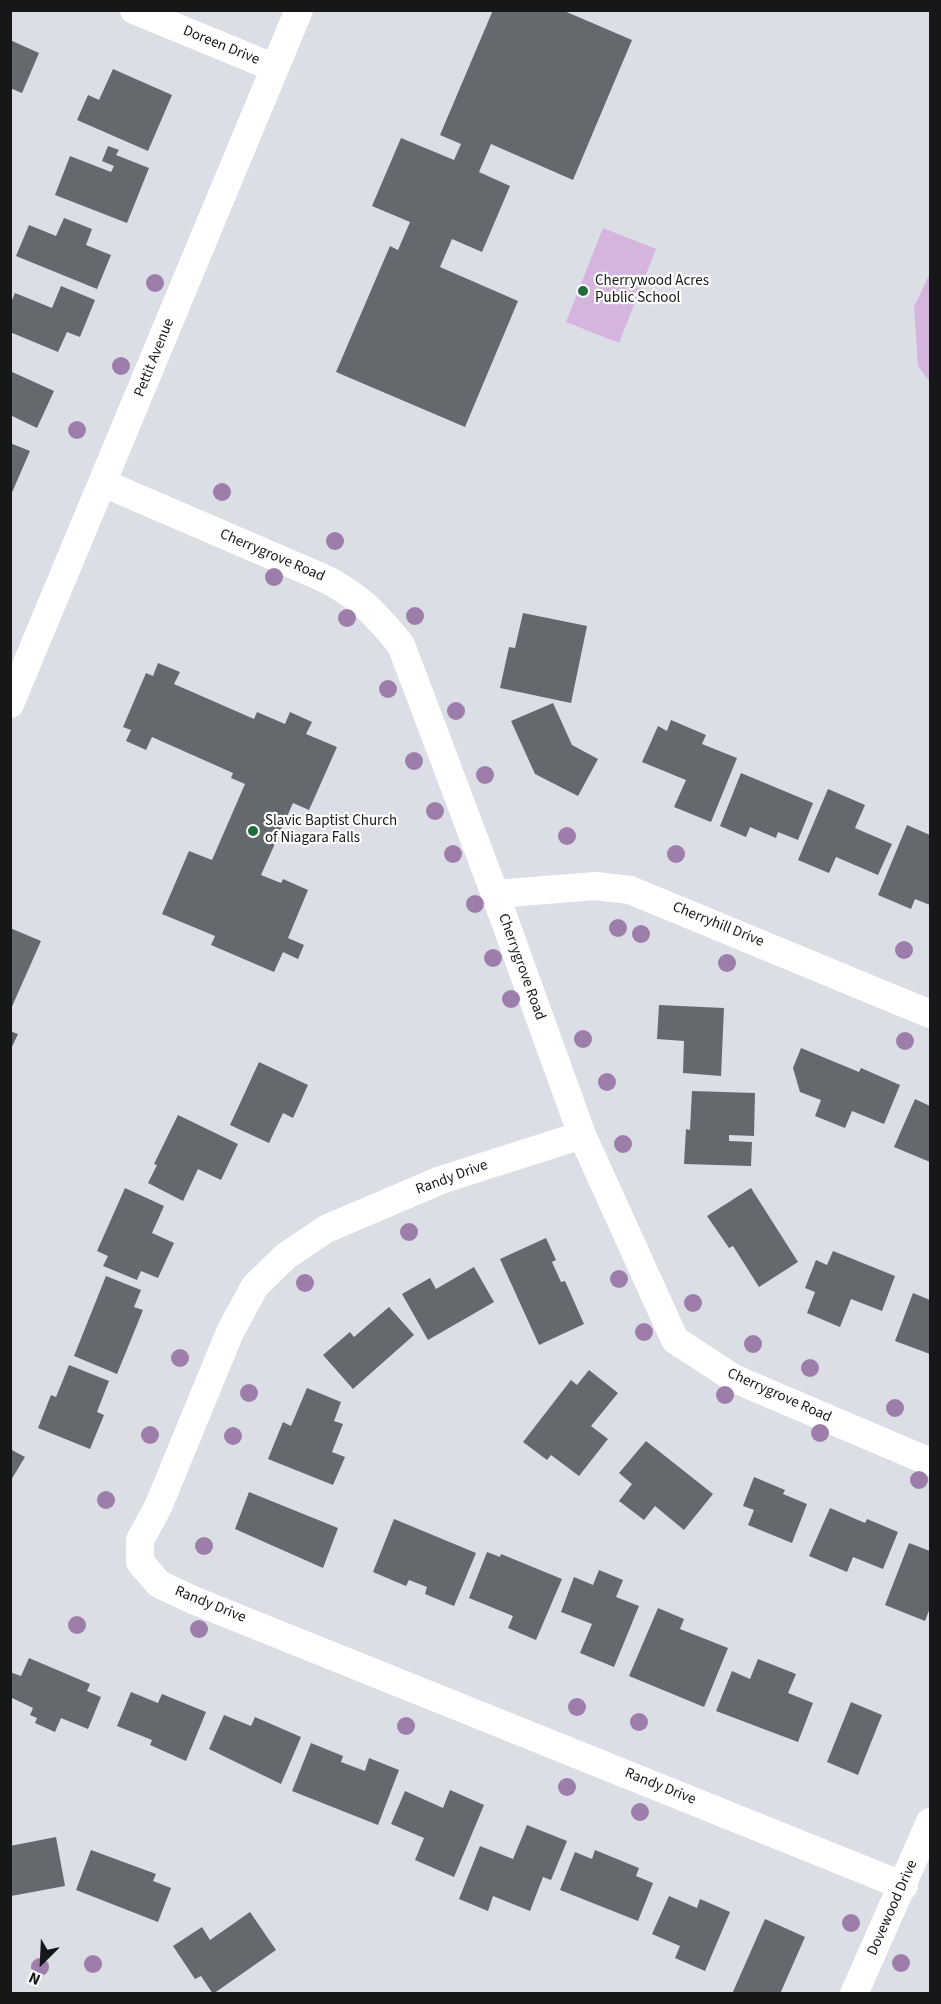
<!DOCTYPE html>
<style>
body{margin:0}
#map{position:relative;width:941px;height:2004px;overflow:hidden;background:#dcdee5;font-family:"Source Sans 3",sans-serif}
canvas{display:block}
.frame{position:absolute;inset:0;border:12px solid #161719;pointer-events:none}
.north{position:absolute;left:12px;top:1932px;width:60px;height:60px;-webkit-text-stroke:4px #fff;paint-order:stroke;rotate:204deg;font-size:16px;font-weight:700;line-height:24px;text-align:center;color:#161719}
.north::after{content:'';display:block;margin:auto;width:21px;height:27px;background:#161719;clip-path:polygon(50% 0,100% 100%,50% 72%,0 100%)}
</style>
<div id="map">
<canvas width="941" height="2004"></canvas>
<div class="frame"></div>
<div class="north">N</div>
</div>
<script>
const ctx = document.querySelector('canvas').getContext('2d');
ctx.lineJoin = 'round';
function fillPath(path, color) {
  ctx.fillStyle = color;
  ctx.fill(path, 'evenodd');
}
function trace(path, color, width, dash) {
  ctx.strokeStyle = color;
  ctx.lineWidth = width;
  ctx.lineCap = dash ? 'butt' : 'round';
  ctx.setLineDash(dash || []);
  ctx.stroke(path);
}
function drawText(font, color, halo, rows, align = 'center') {
  ctx.font = font + ' "Source Sans 3",sans-serif';
  ctx.lineWidth = 4.5;
  ctx.setLineDash([]);
  ctx.textBaseline = 'middle';
  ctx.strokeStyle = halo;
  ctx.fillStyle = color;
  for (const [text, x, y, turn = 0] of rows) {
    ctx.save();
    ctx.translate(x, y);
    ctx.rotate((+turn || 0) * Math.PI / 180);
    ctx.textAlign = isNaN(turn) ? turn : align;
    if (halo) ctx.strokeText(text, 0, 0);
    ctx.fillText(text, 0, 0);
    ctx.restore();
  }
}
fillPath(new Path2D(`
 M603 228 656 249 619 343 566 322Z
 M930 273V382L918 366 914 307Z`), '#d5b4de');
fillPath(new Path2D(`
 M493 10H562L632 40 573 180 491 144 479 172 510 186 482 252 452 239 440 267 518 301 465 427 336 372 390 246 398 250 410 222 372 206 401 138 454 160 461 144 440 135Z
 M10 40 39 53 22 93 10 88Z
 M113 69 172 95 148 151 77 120 88 95 99 100Z
 M108 146 119 150 116 155 149 168 127 223 55 195 70 156 111 172 114 166 102 161Z
 M64 218 92 229 86 245 111 255 97 289 16 256 29 225 56 236Z
 M61 286 95 300 80 337 67 332 58 352 10 332V305L15 293 52 308Z
 M10 371 54 391 37 428 10 415Z
 M10 443 30 451 10 497Z
 M523 613 587 626 571 703 500 688 509 647 515 648Z
 M158 663 180 672 174 684 254 719 257 712 285 724 290 712 312 722 306 734 337 747 309 810 293 803 261 875 281 883 283 879 308 890 288 938 304 945 298 959 283 952 274 972 211 945 215 936 162 914 189 851 212 860 245 784 231 778 233 773 152 737 146 750 126 741 131 730 123 727 146 673 153 676Z
 M553 703 572 745 598 759 578 796 535 774 511 721Z
 M671 720 706 735 702 744 737 758 711 822 674 807 686 780 642 762 658 726 667 731Z
 M741 773 813 803 798 840 778 832 776 838 750 827 746 837 720 826Z
 M828 789 865 805 855 828 892 844 878 875 836 857 829 873 798 860Z
 M907 825 930 835V905L915 899 911 909 878 895Z
 M10 928 41 941 10 1011Z
 M659 1005 724 1008 721 1076 683 1073 684 1041 657 1039Z
 M10 1031 18 1034 10 1051Z
 M801 1048 859 1072 861 1068 900 1085 884 1124 852 1111 845 1128 815 1116 821 1100 800 1092 793 1068Z
 M259 1062 308 1085 293 1118 283 1113 269 1143 230 1125Z
 M692 1091 755 1093 754 1136 729 1135V1141L752 1142 751 1166 684 1164 686 1129 690 1130Z
 M915 1099 930 1106V1162L894 1147Z
 M178 1115 238 1144 221 1180 198 1169 183 1201 148 1183 157 1165 154 1164Z
 M125 1188 164 1206 152 1233 174 1243 158 1278 141 1271 137 1280 103 1266 108 1256 97 1251Z
 M751 1188 798 1262 759 1287 733 1246 729 1248 707 1216Z
 M546 1238 556 1260 552 1262 561 1282 565 1281 584 1324 539 1345 500 1259Z
 M833 1251 895 1276 882 1311 851 1299 840 1327 807 1313 815 1292 805 1288 816 1260 827 1265Z
 M474 1267 494 1302 428 1340 402 1294 430 1278 436 1289Z
 M106 1276 141 1290 134 1307 143 1310 117 1374 74 1356Z
 M913 1293 930 1300V1354L895 1341Z
 M389 1307 414 1335 353 1389 323 1355 350 1332 354 1337Z
 M69 1365 109 1381 97 1412 104 1415 90 1449 38 1428 51 1395 56 1397Z
 M589 1370 618 1393 591 1426 608 1439 579 1476 551 1455 547 1460 523 1442 571 1380 577 1385Z
 M307 1388 341 1402 334 1421 343 1424 332 1452 345 1457 333 1485 268 1459 283 1422 291 1426Z
 M646 1441 713 1494 684 1530 655 1506 644 1520 619 1501 632 1484 619 1473Z
 M10 1449 25 1457 10 1482Z
 M754 1477 785 1490 783 1494 807 1504 792 1543 748 1525 754 1510 743 1506Z
 M249 1492 338 1528 323 1568 235 1529Z
 M830 1508 865 1523 867 1519 898 1532 883 1569 853 1557 847 1572 809 1556Z
 M394 1519 476 1553 454 1606 425 1594 427 1587 409 1580 406 1586 373 1572Z
 M909 1543 930 1551V1608L925 1621 885 1605Z
 M487 1552 500 1557 501 1554 562 1579 536 1640 508 1628 513 1616 469 1598Z
 M599 1570 623 1580 616 1597 639 1606 614 1667 580 1653 592 1624 561 1612 574 1577 593 1585Z
 M658 1608 684 1619 680 1629 728 1648 704 1707 629 1676Z
 M29 1658 90 1684 87 1691 101 1697 88 1729 61 1718 55 1732 35 1723 37 1718 30 1715 33 1708 10 1697V1672L21 1676Z
 M758 1659 796 1674 788 1693 813 1703 798 1742 716 1711 732 1671 750 1679Z
 M131 1692 158 1703 162 1694 206 1712 186 1761 150 1745 152 1740 117 1726Z
 M851 1702 882 1715 858 1775 827 1762Z
 M224 1715 251 1726 255 1717 301 1737 281 1784 209 1749Z
 M311 1743 343 1756 341 1762 365 1771 369 1758 399 1770 378 1825 292 1791Z
 M450 1790 484 1805 454 1877 415 1860 424 1838 391 1824 405 1791 443 1808Z
 M527 1825 567 1841 551 1880 543 1877 530 1911 493 1896 488 1911 459 1899 480 1846 513 1859Z
 M56 1837 65 1886 11 1896 10 1846Z
 M91 1850 156 1874 153 1881 171 1888 158 1922 76 1890Z
 M595 1850 639 1868 636 1876 653 1883 638 1921 560 1890 575 1852 592 1859Z
 M669 1896 697 1908 700 1899 730 1912 705 1971 675 1958 680 1946 652 1934Z
 M250 1912 276 1950 213 1994 201 1976 195 1979 173 1946 202 1927 210 1940Z
 M765 1919 805 1937 780 1994H732Z`), '#64696e');
trace(new Path2D(`
 M134 10 275 68
 M103 483 319 576C356 593 375 613 401 645L495 894 582 1135 675 1340 735 1379 930 1462
 M10 704 299 10
 M495 894 596 886 630 890 930 1014
 M582 1135 441 1180 326 1229 286 1256 255 1286 230 1332 158 1507 140 1540V1562L159 1584 193 1600 904 1886
 M854 1994 930 1822`), '#fff', 28);
ctx.fillStyle = '#9d7eaa';
for (const [x, y] of [
 [155,283],
 [121,366],
 [77,430],
 [222,492],
 [335,541],
 [274,577],
 [415,616],
 [347,618],
 [388,689],
 [456,711],
 [414,761],
 [485,775],
 [435,811],
 [567,836],
 [453,854],
 [676,854],
 [475,904],
 [618,928],
 [641,934],
 [904,950],
 [493,958],
 [727,963],
 [511,999],
 [583,1039],
 [905,1041],
 [607,1082],
 [623,1144],
 [409,1232],
 [619,1279],
 [305,1283],
 [693,1303],
 [644,1332],
 [753,1344],
 [180,1358],
 [810,1368],
 [249,1393],
 [725,1395],
 [895,1408],
 [820,1433],
 [150,1435],
 [233,1436],
 [919,1480],
 [106,1500],
 [204,1546],
 [77,1625],
 [199,1629],
 [577,1707],
 [639,1722],
 [406,1726],
 [567,1787],
 [640,1812],
 [851,1923],
 [901,1963],
 [93,1964],
 [40,1967]
]) {
  ctx.beginPath();
  ctx.arc(x, y, 9, 0, 2 * Math.PI);
  ctx.fill();
}
for (const [x, y, r, color] of [
 [583,291,6,"#1f6c3b"],
 [253,831,6,"#1f6c3b"]
]) {
  const dot = new Path2D();
  dot.arc(x, y, r, 0, 2 * Math.PI);
  ctx.fillStyle = color;
  ctx.fill(dot);
  trace(dot, '#fff', 2);
}
drawText('15px', '#161719', '#fff', [
 ["Doreen Drive",221,46,22],
 ["Pettit Avenue",155,358,-68],
 ["Cherrygrove Road",272,556,23],
 ["Cherryhill Drive",718,925,22],
 ["Cherrygrove Road",521,967,70],
 ["Randy Drive",452,1178,-20],
 ["Cherrygrove Road",779,1396,24],
 ["Randy Drive",210,1605,22],
 ["Randy Drive",660,1787,22],
 ["Dovewood Drive",893,1908,-66]
]);
drawText('15px', '#161719', '#fff', [
 ["Cherrywood Acres",595,282],
 ["Public School",595,299],
 ["Slavic Baptist Church",265,822],
 ["of Niagara Falls",265,839]
], 'left');
</script>
